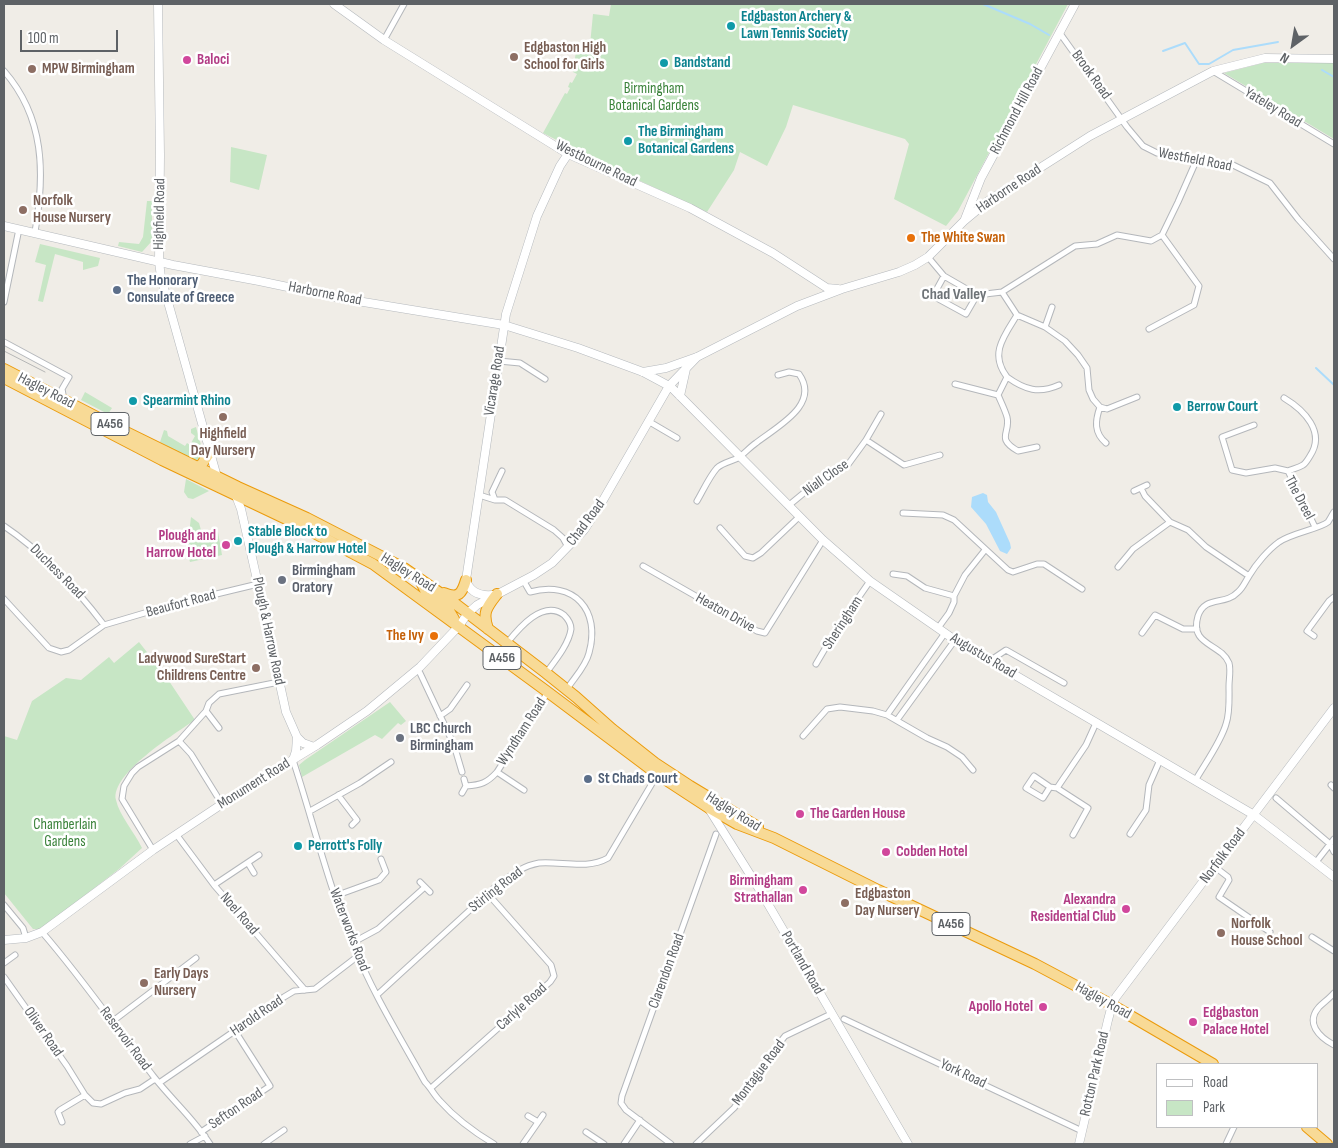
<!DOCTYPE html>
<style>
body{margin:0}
#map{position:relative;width:1338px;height:1148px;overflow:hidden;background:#f0ede7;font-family:"Sofia Sans Condensed",sans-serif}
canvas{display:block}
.frame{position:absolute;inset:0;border:5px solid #5e6266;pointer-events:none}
.legend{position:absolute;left:1156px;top:1063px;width:162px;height:65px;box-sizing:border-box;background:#fff;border:1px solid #bfc0c2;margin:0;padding:6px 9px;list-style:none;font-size:15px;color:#5e6266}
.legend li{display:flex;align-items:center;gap:10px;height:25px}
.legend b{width:25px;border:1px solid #bfc0c2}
.north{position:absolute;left:1268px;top:20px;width:50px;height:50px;-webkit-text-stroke:4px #fff;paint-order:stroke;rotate:212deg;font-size:14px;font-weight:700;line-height:20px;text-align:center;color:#5e6266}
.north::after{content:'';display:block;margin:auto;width:18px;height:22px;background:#5e6266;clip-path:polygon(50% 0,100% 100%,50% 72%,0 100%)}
.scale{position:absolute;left:20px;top:30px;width:98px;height:22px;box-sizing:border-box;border:2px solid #5e6266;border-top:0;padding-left:6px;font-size:15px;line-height:18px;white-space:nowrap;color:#5e6266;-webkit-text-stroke:4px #fff;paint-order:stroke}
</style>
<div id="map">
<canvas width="1338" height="1148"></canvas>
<div class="frame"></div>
<ul class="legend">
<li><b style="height:6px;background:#fff"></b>Road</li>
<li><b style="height:14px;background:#c7e6c5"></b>Park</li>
</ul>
<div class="north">N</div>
<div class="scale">100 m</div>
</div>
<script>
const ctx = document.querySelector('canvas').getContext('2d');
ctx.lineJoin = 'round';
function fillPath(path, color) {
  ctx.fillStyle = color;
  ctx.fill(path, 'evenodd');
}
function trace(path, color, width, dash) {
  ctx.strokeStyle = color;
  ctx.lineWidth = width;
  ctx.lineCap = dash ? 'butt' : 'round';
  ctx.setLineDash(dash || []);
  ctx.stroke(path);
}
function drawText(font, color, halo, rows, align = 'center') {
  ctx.font = font + ' "Sofia Sans Condensed",sans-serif';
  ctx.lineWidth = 5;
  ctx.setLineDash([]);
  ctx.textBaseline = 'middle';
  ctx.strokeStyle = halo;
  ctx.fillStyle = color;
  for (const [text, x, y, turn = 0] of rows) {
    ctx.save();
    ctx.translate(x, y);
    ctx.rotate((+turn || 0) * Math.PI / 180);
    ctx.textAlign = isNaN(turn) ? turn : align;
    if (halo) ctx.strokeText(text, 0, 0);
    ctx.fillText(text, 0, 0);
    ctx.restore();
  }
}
fillPath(new Path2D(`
 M611 4H1068L958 211 946 226 894 199 909 144 905 139 793 105 786 127 767 166 740 152 734 170 707 212 595 160 543 133 565 93 567 94 570 88 568 87 570 82 572 83 577 74 573 72 577 44 590 45 593 14 609 16Z
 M1263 63H1334V139L1224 73Z
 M231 147 267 155 259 190 230 182Z
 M147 201H152V241L142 252 118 246 119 242 139 244 143 237Z
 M40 244 100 258 98 266 83 270V262L55 254 43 302 38 301 46 265 35 262Z
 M85 392 112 408 108 414 81 400Z
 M196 427 204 456 198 462 160 442 164 430 167 431 168 436 185 446 187 443 190 445 195 436 191 433V429Z
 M186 479 209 491 193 499 188 498 184 492Z
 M191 517 199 523 201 530 205 533 211 532 213 530 218 532 222 555 190 562 187 551Z
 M139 642 165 675 195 720C176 733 110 774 116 800 119 815 135 833 142 848L119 869 49 923 39 929H33L4 893V736L17 740 32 701 66 678 81 680 109 657 114 663Z
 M390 702 406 721 401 725 398 723 382 739 375 735 302 777 299 765 305 760Z`), '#c7e6c5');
fillPath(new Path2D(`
 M983 493 987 495 988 502 996 512 1010 543 1011 548 1007 554 1000 551 986 524 971 507 972 497Z`), '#acdcfb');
trace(new Path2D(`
 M983 4 1030 24 1049 35
 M1163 51 1185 43 1199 64H1209L1233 50 1278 42
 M1322 70 1334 77
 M1316 368 1334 385`), '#acdcfb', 2);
const street = new Path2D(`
 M1059 32 1127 127 1143 146 1157 153 1233 165 1270 183 1298 219 1334 259
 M384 40 404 4
 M4 71C45 118 45 174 35 232
 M1213 71 1334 144
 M928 257 944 276 977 295 1002 292 1075 246 1097 244 1117 235 1151 241 1162 235 1178 202 1197 159
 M944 276 933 296 966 314 977 295
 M1002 292 1017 315 1045 327 1065 341 1078 355 1087 368 1089 390 1093 399 1100 407 1107 409 1137 397
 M4 302 19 229
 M1045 327 1052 307
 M1149 329 1194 305 1199 286 1162 235
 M4 342 69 377 62 389 64 400
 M499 361 520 363 545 379
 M1007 377C989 354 1004 336 1017 315
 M955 384 998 395 1007 377C1025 390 1039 394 1059 385
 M998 395C1001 402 1005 410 1007 417 1011 433 995 438 1018 451L1037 447
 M1284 398C1304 410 1326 432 1310 456 1308 459 1306 463 1303 465 1298 468 1292 469 1288 471
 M1100 407C1095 421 1094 433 1106 443
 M648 421 677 438
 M1254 425 1222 437 1232 470 1246 473 1275 468 1288 471 1315 527
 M866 440 881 414
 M502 471 492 492 495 500H505L554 530 563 538 568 547
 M1141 488 1145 496 1170 522 1188 530 1206 547 1249 576
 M1134 491 1147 485
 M479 495 495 500
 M697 501C703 491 709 477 717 468 722 463 732 461 738 458 744 454 750 447 756 443 776 427 821 405 799 374L789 372 778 375
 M788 506 822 478 847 466 866 440 904 465 940 455
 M903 513 943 515 954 520 1008 570 1013 572 1037 564H1044L1082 589
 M4 526C44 553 75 587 104 625
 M720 528 745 556 753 558 761 553 800 516
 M643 566 757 631 765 633 823 540
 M1118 567 1133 549 1170 522
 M893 574 907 576 925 588 954 596
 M523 580 530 592C574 580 601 610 589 653 586 666 574 678 567 689
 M4 599 49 648 61 652 69 650 104 625 175 604 258 584
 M938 628 949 613 954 602V596L965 575 985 550
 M1142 633 1155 615 1183 629H1197
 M1314 636 1307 631 1329 601 1334 597
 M507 643C519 628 543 599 564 615 568 619 571 623 571 629 569 644 555 661 546 673
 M991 660 1006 650 1064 683
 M816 664 836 630 870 581
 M417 670 420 673 454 745 462 772
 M206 711 219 728
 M887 715 945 633
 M440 716 450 709 467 685
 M897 720 955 640
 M803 736 827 709 840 707 873 711 887 715 927 738 947 747 962 757 973 770
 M179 741 191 754 217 796
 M293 760C313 821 328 885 353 944 372 992 400 1037 425 1082 431 1088 434 1095 440 1101 455 1118 474 1132 494 1144
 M497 772 524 790
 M1195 781C1204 765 1221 742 1226 724 1230 713 1229 698 1229 686 1229 679 1231 670 1229 663 1221 643 1189 646 1198 616 1205 595 1225 606 1238 592 1243 588 1245 582 1249 576 1256 564 1268 550 1279 542 1292 533 1319 529 1328 522 1330 519 1332 515 1334 512
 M1331 785 1334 788
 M466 786C481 785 487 783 497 772L548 692
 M1050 787 1034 776 1026 788 1043 798 1050 787 1057 788 1088 808 1073 835
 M1057 788 1086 745 1096 723
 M462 793 466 786 464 779
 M338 795 357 820 352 825
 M1276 798 1330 844 1334 852
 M310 811 360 783 391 762
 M176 834 214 885 305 990
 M1130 834 1146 810 1149 785 1160 760
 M153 850 122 799 124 786 132 773 138 767 179 741 206 711 209 703 219 694 279 682
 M1316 862 1334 839
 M248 863 254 873
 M1215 867 1228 877 1229 880 1219 897 1270 932
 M420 882 430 892
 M214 885 259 855
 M335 896 379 880 386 872 381 859
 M4 905 23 928 26 938
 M42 932C82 978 117 1029 154 1077 172 1100 194 1119 210 1144
 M1312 937 1334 951
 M352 943 378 929 425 887
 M4 963 15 955
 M4 977 67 1066 85 1095 93 1103 101 1104 125 1093 140 1089 155 1079
 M1334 993C1330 998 1324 1002 1319 1007 1305 1023 1319 1037 1334 1045
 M377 995 495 887C509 877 521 866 539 863 561 861 587 870 608 858L657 775
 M844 1019 1082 1131
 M113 1021 196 958
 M159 1083 284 997 294 991 315 989 358 956
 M431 1088 550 982 554 976 551 965 488 894
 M528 1116 538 1122
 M62 1122 58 1112 60 1110 85 1095
 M201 1132 270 1086 235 1031
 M586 1132 604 1144
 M190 1144 205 1136
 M264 1144 284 1130
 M523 1144 543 1115
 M624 1144 640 1120
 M671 1144 626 1110 621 1103 622 1096 716 834
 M696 1144 734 1108 747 1091 770 1055 785 1036 831 1014
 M1226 1144 1234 1127`);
const secondary = new Path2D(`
 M158 4 160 155 159 262 161 277 217 477
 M334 4 384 40 568 154 690 208 773 253 827 288 838 289
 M965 219 981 178 1075 4
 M4 226 173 265 259 281 345 299 504 325 578 348 643 372 671 387 823 540 870 581 955 640 1254 815 1334 877
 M643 372 666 368 697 357 797 306 842 289 899 272 915 265 928 257 964 221 988 201 1090 136 1213 71 1265 58 1334 59
 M680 396 686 369
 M236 496 241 509 258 584 286 712 297 737 303 743 314 747
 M492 595C480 596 470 593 466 580L506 314 537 216 560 166 568 154
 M293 760 296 751 297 737
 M709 809 761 892 908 1144
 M4 940 26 938 42 932 153 850 243 790 317 745 367 711 420 667 459 626 468 613 477 605 534 575 552 563 584 530 602 502 669 386 697 357
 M1079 1144 1108 1020 1112 1005 1116 997 1334 708`);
const highway = new Path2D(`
 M4 369 120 429 238 487 307 518 404 568 453 602 546 673 576 697 612 729 655 763 690 786 758 827
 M4 378 162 460 301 526 373 564 545 690 657 774 709 808 737 824 774 838 878 890 1035 964 1112 1005 1213 1064
 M198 467 202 464 210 452
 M420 580 426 592 448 609 454 619
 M444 593C458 599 462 594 466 580
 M488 629C482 612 487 607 497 594
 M1307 1127 1327 1144`);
trace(street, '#b4b7bb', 7);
trace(secondary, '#b5b9bd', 9);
trace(highway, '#eb9b0c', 12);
trace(street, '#fff', 5);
trace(secondary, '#fff', 8);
trace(highway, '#f8da96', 10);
trace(new Path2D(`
 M4 351 45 372`), '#b5b6b6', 1);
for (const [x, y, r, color] of [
 [731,26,5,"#0f9aa8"],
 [514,57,5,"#8d6e63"],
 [187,60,5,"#d1479c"],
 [664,63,5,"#0f9aa8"],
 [32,69,5,"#8d6e63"],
 [628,141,5,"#0f9aa8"],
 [23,210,5,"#8d6e63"],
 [911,238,5,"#e8710a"],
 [117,290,5,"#5c6f8a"],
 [133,401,5,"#0f9aa8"],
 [1177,407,5,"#0f9aa8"],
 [223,417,5,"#8d6e63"],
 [238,541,5,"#0f9aa8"],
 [226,545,5,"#d1479c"],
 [282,580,5,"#6b7280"],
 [434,636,5,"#e8710a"],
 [256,668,5,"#8d6e63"],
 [400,738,5,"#6b7280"],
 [588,779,5,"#5c6f8a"],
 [800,814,5,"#d1479c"],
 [298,846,5,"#0f9aa8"],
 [886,852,5,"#d1479c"],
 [803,890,5,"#d1479c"],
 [845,903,5,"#8d6e63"],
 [1126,909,5,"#d1479c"],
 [1221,933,5,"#8d6e63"],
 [144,983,5,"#8d6e63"],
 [1043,1007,5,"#d1479c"],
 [1193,1022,5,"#d1479c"]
]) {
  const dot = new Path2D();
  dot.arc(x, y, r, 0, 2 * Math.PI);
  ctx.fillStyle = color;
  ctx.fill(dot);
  trace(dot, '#fff', 2);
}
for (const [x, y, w] of [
 [110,424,38],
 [502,658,38],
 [951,924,38]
]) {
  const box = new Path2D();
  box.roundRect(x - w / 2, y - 11.5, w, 23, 4);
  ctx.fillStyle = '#fff';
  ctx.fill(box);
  trace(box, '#5e6266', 1);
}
drawText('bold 14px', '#5e6266', null, [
 ["A456",110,424],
 ["A456",502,658],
 ["A456",951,924]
]);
drawText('bold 15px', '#0d838f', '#fff', [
 ["Edgbaston Archery &",741,17],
 ["Lawn Tennis Society",741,34],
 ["Bandstand",674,63],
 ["The Birmingham",638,132],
 ["Botanical Gardens",638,149],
 ["Spearmint Rhino",143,401],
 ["Berrow Court",1187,407],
 ["Stable Block to",248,532],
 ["Plough & Harrow Hotel",248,549],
 ["Perrott's Folly",308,846]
], 'left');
drawText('bold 15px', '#785e54', '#fff', [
 ["Edgbaston High",524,48],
 ["School for Girls",524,65],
 ["MPW Birmingham",42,69],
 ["Norfolk",33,201],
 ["House Nursery",33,218],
 ["Highfield",223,434,"center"],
 ["Day Nursery",223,451,"center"],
 ["Ladywood SureStart",246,659,"right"],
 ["Childrens Centre",246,676,"right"],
 ["Edgbaston",855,894],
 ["Day Nursery",855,911],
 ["Norfolk",1231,924],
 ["House School",1231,941],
 ["Early Days",154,974],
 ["Nursery",154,991]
], 'left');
drawText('bold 15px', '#b23c85', '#fff', [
 ["Baloci",197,60],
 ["Plough and",216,536,"right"],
 ["Harrow Hotel",216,553,"right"],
 ["The Garden House",810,814],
 ["Cobden Hotel",896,852],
 ["Birmingham",793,881,"right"],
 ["Strathallan",793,898,"right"],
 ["Alexandra",1116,900,"right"],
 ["Residential Club",1116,917,"right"],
 ["Apollo Hotel",1033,1007,"right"],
 ["Edgbaston",1203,1013],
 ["Palace Hotel",1203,1030]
], 'left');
drawText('15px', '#5e6266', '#fff', [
 ["Brook Road",1091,75,54],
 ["Yateley Road",1273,108,31],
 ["Richmond Hill Road",1017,111,-62],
 ["Westfield Road",1195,160,11],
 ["Westbourne Road",596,164,26],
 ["Harborne Road",1009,189,-34],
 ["Highfield Road",160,214,-89],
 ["Harborne Road",325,294,11],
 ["Vicarage Road",495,381,-81],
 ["Hagley Road",46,391,27],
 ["Niall Close",826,478,-35],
 ["The Dreel",1299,498,62],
 ["Chad Road",586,523,-53],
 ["Duchess Road",57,572,45],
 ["Hagley Road",408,573,32],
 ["Beaufort Road",181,604,-15],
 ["Heaton Drive",725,613,29],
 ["Sheringham",843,623,-57],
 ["Plough & Harrow Road",268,631,78],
 ["Augustus Road",983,656,31],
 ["Wyndham Road",522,732,-57],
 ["Monument Road",254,784,-32],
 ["Hagley Road",733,812,32],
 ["Norfolk Road",1223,856,-53],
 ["Stirling Road",496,890,-38],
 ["Noel Road",239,914,49],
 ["Waterworks Road",349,930,69],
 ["Portland Road",802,963,60],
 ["Clarendon Road",667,971,-70],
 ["Hagley Road",1103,1001,29],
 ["Carlyle Road",522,1007,-42],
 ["Harold Road",257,1016,-34],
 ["Oliver Road",43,1032,55],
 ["Reservoir Road",125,1039,53],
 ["Montague Road",759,1073,-53],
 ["York Road",963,1074,25],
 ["Rotton Park Road",1095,1074,-77],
 ["Sefton Road",236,1109,-34]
]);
drawText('15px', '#3a823a', '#fff', [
 ["Birmingham",654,89],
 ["Botanical Gardens",654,106],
 ["Chamberlain",65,825],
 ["Gardens",65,842]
]);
drawText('bold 15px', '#c56008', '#fff', [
 ["The White Swan",921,238],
 ["The Ivy",424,636,"right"]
], 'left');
drawText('bold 15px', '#4e5e75', '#fff', [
 ["The Honorary",127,281],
 ["Consulate of Greece",127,298],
 ["St Chads Court",598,779]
], 'left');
drawText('bold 15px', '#5b616d', '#fff', [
 ["Birmingham",292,571],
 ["Oratory",292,588],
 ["LBC Church",410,729],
 ["Birmingham",410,746]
], 'left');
drawText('bold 16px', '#6f7478', '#fff', [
 ["Chad Valley",954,295]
]);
</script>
